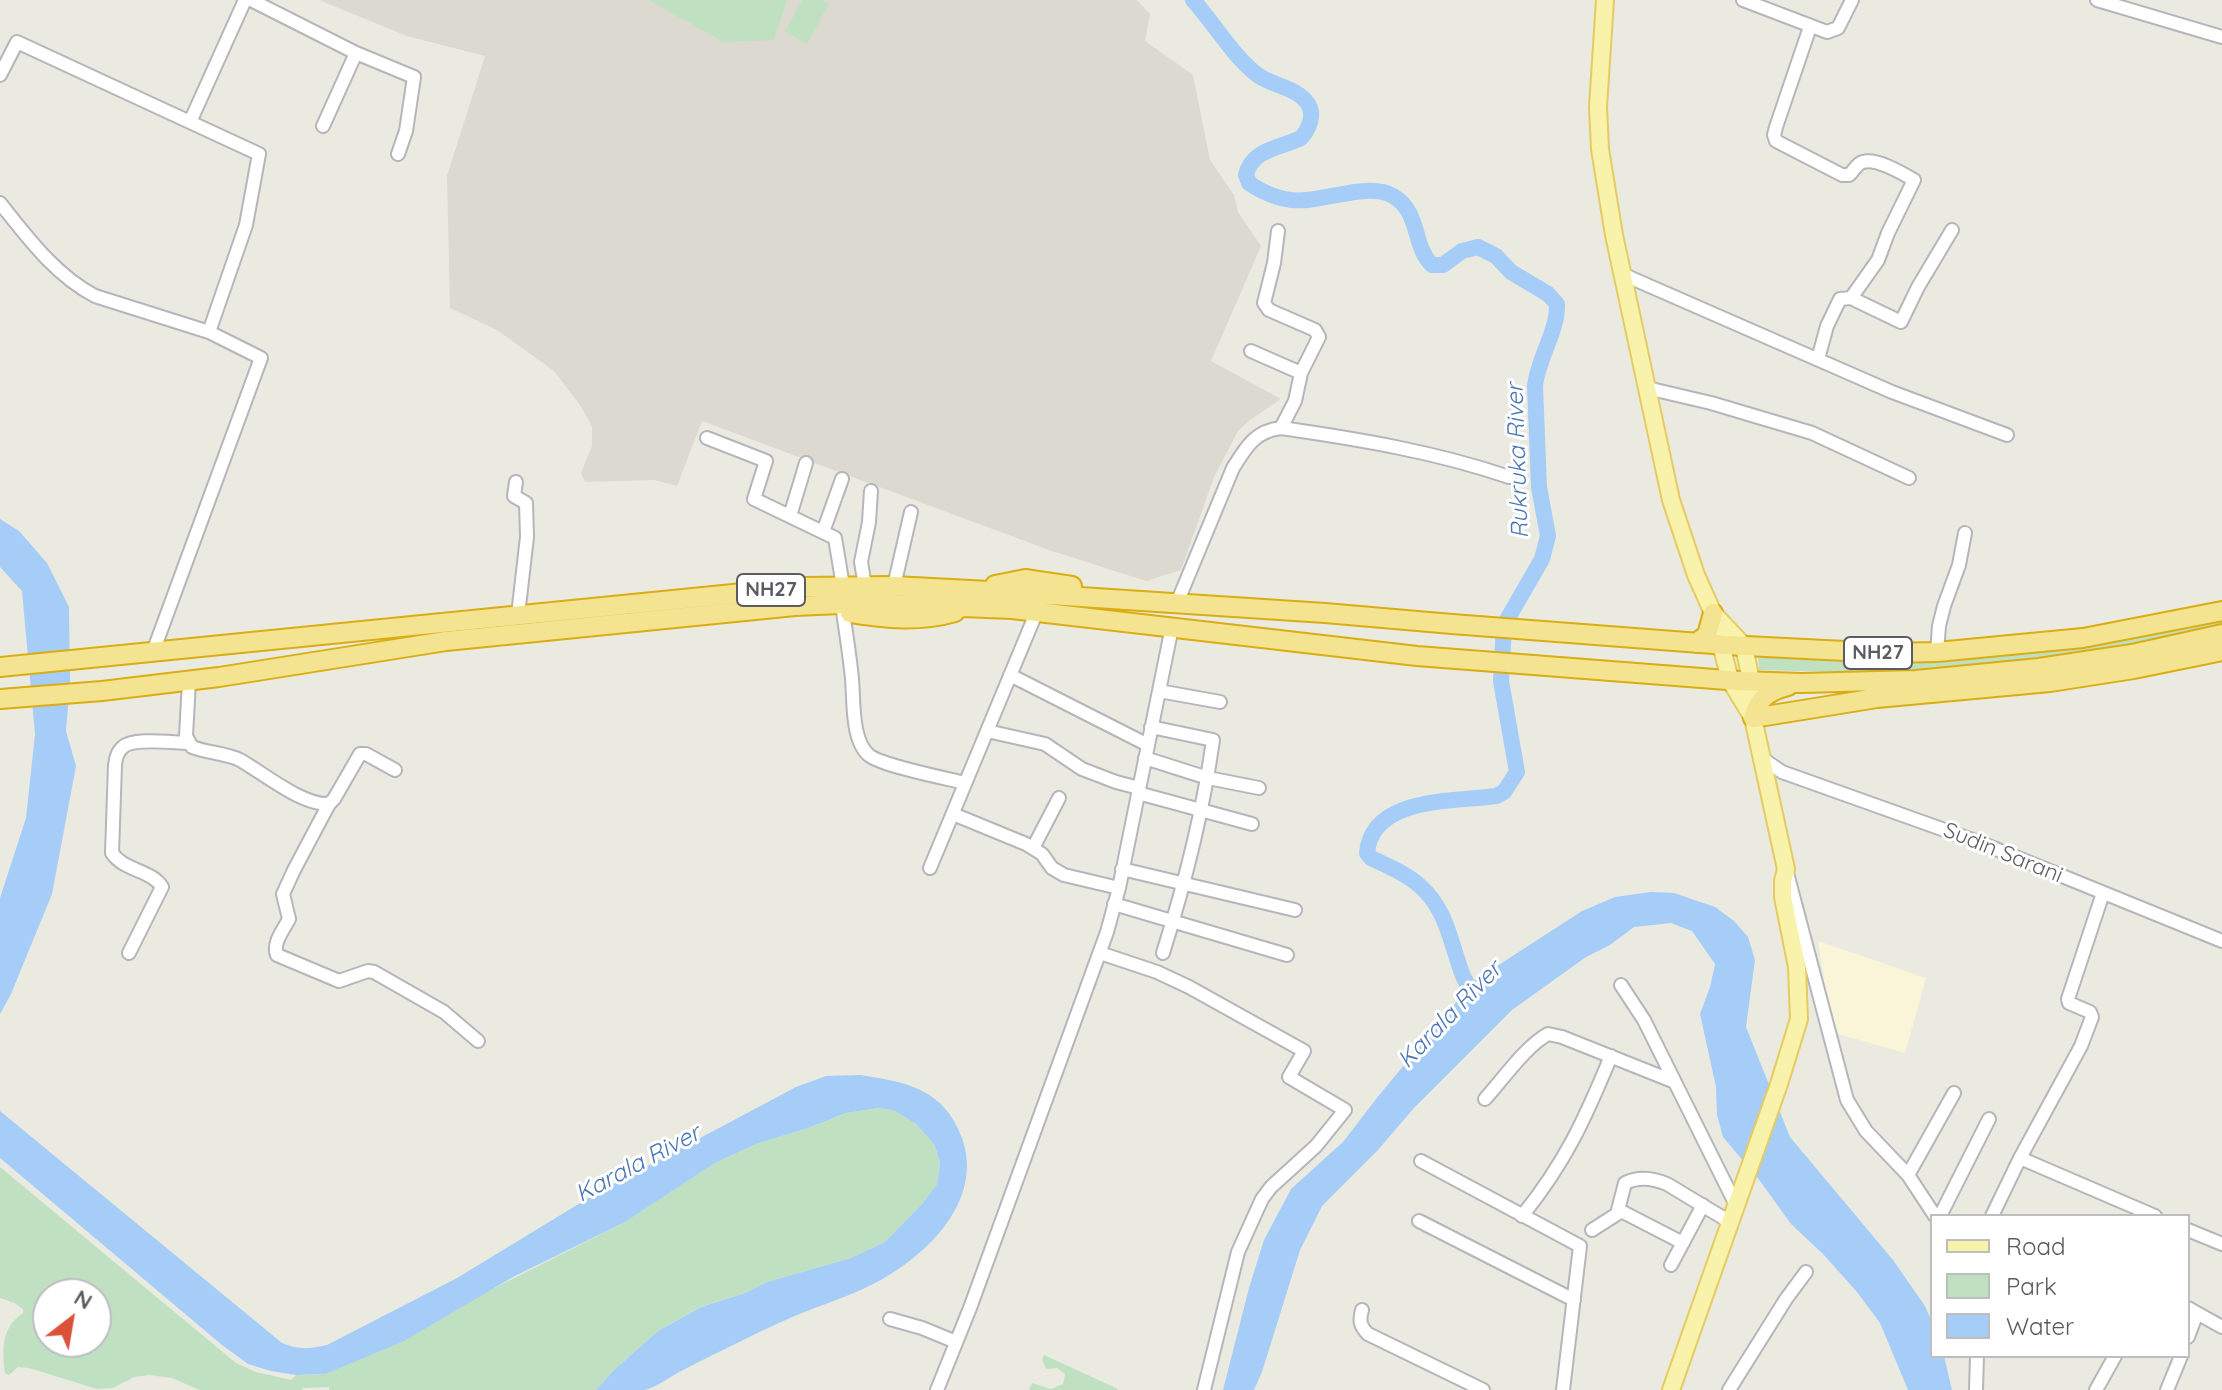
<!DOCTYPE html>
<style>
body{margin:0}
#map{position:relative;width:2222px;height:1390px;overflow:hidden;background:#ebeae1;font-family:Quicksand,sans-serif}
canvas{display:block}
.legend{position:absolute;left:1930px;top:1214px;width:260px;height:144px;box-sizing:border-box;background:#fff;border:2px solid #bdbec0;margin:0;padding:10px 14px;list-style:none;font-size:24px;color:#5a5c61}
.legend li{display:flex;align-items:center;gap:16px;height:40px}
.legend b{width:40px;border:2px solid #bdbec0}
.north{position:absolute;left:32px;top:1278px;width:80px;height:80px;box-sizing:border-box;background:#fff;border:2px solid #bdbec0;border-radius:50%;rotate:31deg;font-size:22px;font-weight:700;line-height:32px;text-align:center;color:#5a5c61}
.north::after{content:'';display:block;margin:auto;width:28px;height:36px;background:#da5339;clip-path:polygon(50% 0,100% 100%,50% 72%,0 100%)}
</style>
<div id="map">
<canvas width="2222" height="1390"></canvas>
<ul class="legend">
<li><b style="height:10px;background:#f8f2aa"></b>Road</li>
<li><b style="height:22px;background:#bfe1c2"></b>Park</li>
<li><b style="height:22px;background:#a5cdf7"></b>Water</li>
</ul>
<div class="north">N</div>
</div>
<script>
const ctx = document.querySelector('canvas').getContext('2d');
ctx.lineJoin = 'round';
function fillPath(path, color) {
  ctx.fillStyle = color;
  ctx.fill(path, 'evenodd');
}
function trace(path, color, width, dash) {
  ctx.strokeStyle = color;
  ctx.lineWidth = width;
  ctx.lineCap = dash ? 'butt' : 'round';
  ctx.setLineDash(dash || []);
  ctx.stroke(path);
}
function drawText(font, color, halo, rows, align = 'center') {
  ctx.font = font + ' Quicksand,sans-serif';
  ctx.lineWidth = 6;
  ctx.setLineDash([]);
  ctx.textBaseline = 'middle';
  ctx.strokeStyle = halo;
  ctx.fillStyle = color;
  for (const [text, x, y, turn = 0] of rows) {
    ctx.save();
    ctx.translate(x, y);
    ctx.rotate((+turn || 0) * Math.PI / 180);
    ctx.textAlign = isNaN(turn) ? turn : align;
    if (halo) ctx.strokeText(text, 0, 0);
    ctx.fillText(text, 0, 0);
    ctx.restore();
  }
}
fillPath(new Path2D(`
 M1818 941 1926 978 1905 1053 1832 1032Z`), '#faf5d8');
fillPath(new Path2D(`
 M319 0H1137L1150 14 1145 41 1193 75 1210 160 1234 195 1238 212 1261 246 1211 361 1281 399 1250 420 1238 431 1214 477 1181 570 1146 581 1049 550 702 421 677 486 655 480 585 482 581 473 592 446V426L580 405 554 371 497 330 450 308 447 176 485 56 407 36Z`), '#dbd9d0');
fillPath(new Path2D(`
 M649 0H787L774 40 723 42Z
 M802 0H822L829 4 807 44 785 32Z
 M2222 618V628L2072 659 1911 674 1759 670 1758 654 1910 657Z
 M879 1108 895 1111 916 1124 934 1144 940 1162 937 1184 922 1204 885 1242 851 1258 767 1282 745 1293 700 1307 658 1331 614 1370 596 1390H329V1387L303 1388 302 1390H199L172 1378 149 1375 134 1377 113 1388 97 1389 29 1368 18 1367 9 1375 5 1373C2 1349 1 1328 23 1313V1309L14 1303 0 1298V1167L236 1363 256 1372 291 1380 296 1375 325 1374 625 1222 715 1163 756 1144 808 1128 846 1113ZM48 1294H96V1342H48Z
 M1044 1355 1116 1388 1118 1390H1029L1032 1383 1051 1389 1063 1384 1065 1374 1057 1368 1046 1369 1042 1359Z`), '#bfe1c2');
fillPath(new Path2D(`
 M0 519 19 531 47 563 69 607 70 683 66 731 76 766 52 894 11 994 0 1014V898L26 818 35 734 22 591 0 567Z
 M1651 892 1674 893 1715 907 1734 921 1748 937 1755 960 1746 1027 1790 1137 1893 1260 1925 1306 1932 1322V1356H1944L1952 1390H1908L1880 1323 1857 1292 1823 1254 1791 1224 1760 1181 1723 1137 1717 1115 1716 1087 1700 1014 1710 987 1715 964 1692 931 1671 923 1634 927 1610 945 1586 957 1512 1010 1413 1109 1378 1150 1322 1206 1300 1250 1262 1372 1254 1390H1223L1249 1288 1264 1240 1291 1189 1343 1142 1380 1094 1474 981 1582 911 1615 897Z
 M860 1075C907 1082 944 1089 962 1138 984 1200 928 1255 877 1282 847 1298 813 1307 781 1322 748 1337 715 1354 683 1370 671 1376 657 1387 645 1390 632 1390 609 1390 596 1390L614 1370 658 1331 701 1307 745 1293 767 1282 851 1258 885 1242 922 1204 937 1184 940 1162 934 1144 916 1124 895 1111 879 1108 846 1113 808 1128 756 1144 715 1163 625 1222 513 1277 404 1341 325 1374 296 1375 271 1371 248 1364 222 1345 0 1158V1111L282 1343C299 1350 309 1349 327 1345L457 1278 595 1194 796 1087 826 1076Z`), '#a5cdf7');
trace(new Path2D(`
 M1193 0C1214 23 1234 58 1259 76 1274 86 1298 88 1308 104 1315 115 1309 129 1301 138 1280 148 1252 149 1246 175L1249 183C1266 195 1287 202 1307 200 1332 198 1372 183 1393 196 1421 212 1412 246 1432 265H1443L1462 251 1478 247 1496 256 1511 272 1548 294 1557 304C1558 331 1538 358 1535 386L1539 487 1548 536 1542 559 1504 625 1501 681 1517 772 1504 792 1496 796C1455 802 1372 796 1367 853L1371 858C1387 866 1406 873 1420 886 1447 909 1451 945 1463 976 1467 985 1473 994 1479 1003`), '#a5cdf7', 16);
const minor = new Path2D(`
 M251 0 356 53 414 77 406 131 398 154
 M1743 0 1827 32 1838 28 1852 0
 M2097 0 2222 37
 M1810 27 1776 127 1774 135 1776 141 1842 175H1849C1854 171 1857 163 1863 162 1877 158 1902 173 1914 180L1888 233 1878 260 1851 298
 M0 75 17 42 259 154 246 225 209 332 261 358 153 652
 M190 122 245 0
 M323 126 356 53
 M0 203C28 238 55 275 95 296L209 332
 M1622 274 1892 392 2007 435
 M1251 351 1301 373
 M1818 359 1827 326 1840 299 1851 298 1901 322 1918 287 1952 230
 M1647 388 1711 403 1812 433 1909 478
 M1281 428C1358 439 1436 452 1509 477
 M707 438 766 461 754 499 835 538 843 586
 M516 482 514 496 526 503 527 537 518 615
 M790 516 806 463
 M823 532 842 479
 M865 586 861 562 869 522 871 491
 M894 586 911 512
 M1177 603 1233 468C1246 447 1255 431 1281 428L1295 401 1301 373 1319 337 1315 330 1269 310 1264 303 1274 263 1278 231
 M843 611C846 634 850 657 852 679 854 700 851 742 870 756 884 766 945 778 965 783
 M1937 652 1939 626 1944 606 1959 565 1965 533
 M1010 675 1148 745
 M189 681 186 736 192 747C208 753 225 753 240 760 263 773 303 806 329 804L334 799 360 754H366L395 770
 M1159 691 1220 702
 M1151 727 1213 740C1203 812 1185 883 1163 953
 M987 731 1045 744 1082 769 1116 782 1139 788
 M1145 758 1208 778 1259 788
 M1763 759 1782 772 1981 843 2222 941
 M1138 793 1252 824
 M329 804 294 870 283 894 289 919C284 929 272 943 277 955L339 981 368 971 374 972 444 1012 478 1041
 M953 814 1026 844 1042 854 1052 868 1064 875 1119 888
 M1033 848 1059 798
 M930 868 1037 611
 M1122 869 1295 910
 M1787 873 1847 1100 1866 1131 1908 1175 1935 1216
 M1114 904 1287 955
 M129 953 162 887C152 870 124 871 112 853L115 765C116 758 117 752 123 747 134 737 173 743 189 743
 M1100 953 1157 972 1189 987 1304 1051 1289 1077 1345 1110 1316 1146 1271 1187 1262 1199 1238 1252 1204 1390
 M1621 985 1644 1020 1736 1205
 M1485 1099C1503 1079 1526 1046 1548 1034L1562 1037 1675 1082
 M2020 1158 2155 1216
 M1421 1161 1580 1246 1563 1390
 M1908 1175 1954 1093
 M1619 1210 1683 1243
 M1522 1216C1565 1163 1585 1119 1611 1056
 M1940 1216 1989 1119
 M1992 1216 2020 1158 2081 1046 2092 1017 2090 1012 2069 1003 2068 999 2103 893
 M1419 1221 1574 1300
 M1592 1230 1617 1214 1625 1183C1639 1176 1653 1178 1667 1184L1730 1222
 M2188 1230 2222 1244
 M1671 1265 1703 1205
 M2188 1308 2222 1327
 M1362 1310C1359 1321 1360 1326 1368 1334L1483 1390
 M890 1319 922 1328 956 1342
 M2188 1337 2197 1313
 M937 1390 970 1308 1107 932 1119 888 1172 627
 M1729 1390 1786 1299 1806 1272
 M1976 1390 1977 1356
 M2096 1390 2115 1356
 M2167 1390 2181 1356`);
const major = new Path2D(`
 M1605 0 1598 107 1600 149 1614 235 1671 500 1696 575 1713 613 1730 680 1753 718 1751 681 1744 646 1713 613
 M1671 1390 1779 1084 1799 1019 1797 967 1783 897V881L1786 869 1753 718`);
const highway = new Path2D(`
 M995 585 1025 579 1072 586
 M850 613C885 619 921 622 955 612
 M1696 643 1707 635 1713 613
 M0 667 803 587 894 586 989 591 1325 613 1452 624 1726 645 1885 653 1937 652 2083 638 2222 611
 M1788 686C1768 691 1759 698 1753 718L1877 698 2050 682 2134 669 2222 651
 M0 699 102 691 219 677 446 641 795 606 863 603 1012 609 1417 656 1740 681 1802 683 1916 680 2039 668 2132 654 2222 634`);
trace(minor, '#b4b6bb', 16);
trace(major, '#e5cb61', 20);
trace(highway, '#daad12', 22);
trace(minor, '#fff', 12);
trace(major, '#f8f2aa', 16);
trace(highway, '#f4e390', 18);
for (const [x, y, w] of [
 [771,590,68],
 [1878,653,68]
]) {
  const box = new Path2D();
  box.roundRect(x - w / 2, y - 16, w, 32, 6);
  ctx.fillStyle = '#fff';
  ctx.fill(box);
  trace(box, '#5a5c61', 2);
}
drawText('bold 20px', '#5a5c61', null, [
 ["NH27",771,590],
 ["NH27",1878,653]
]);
drawText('22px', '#5a5c61', '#fff', [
 ["Sudin Sarani",2003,853,22]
]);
drawText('italic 24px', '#4b77b8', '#fff', [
 ["Rukruka River",1518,461,-92],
 ["Karala River",1450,1015,-46],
 ["Karala River",638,1164,-28]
]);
</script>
